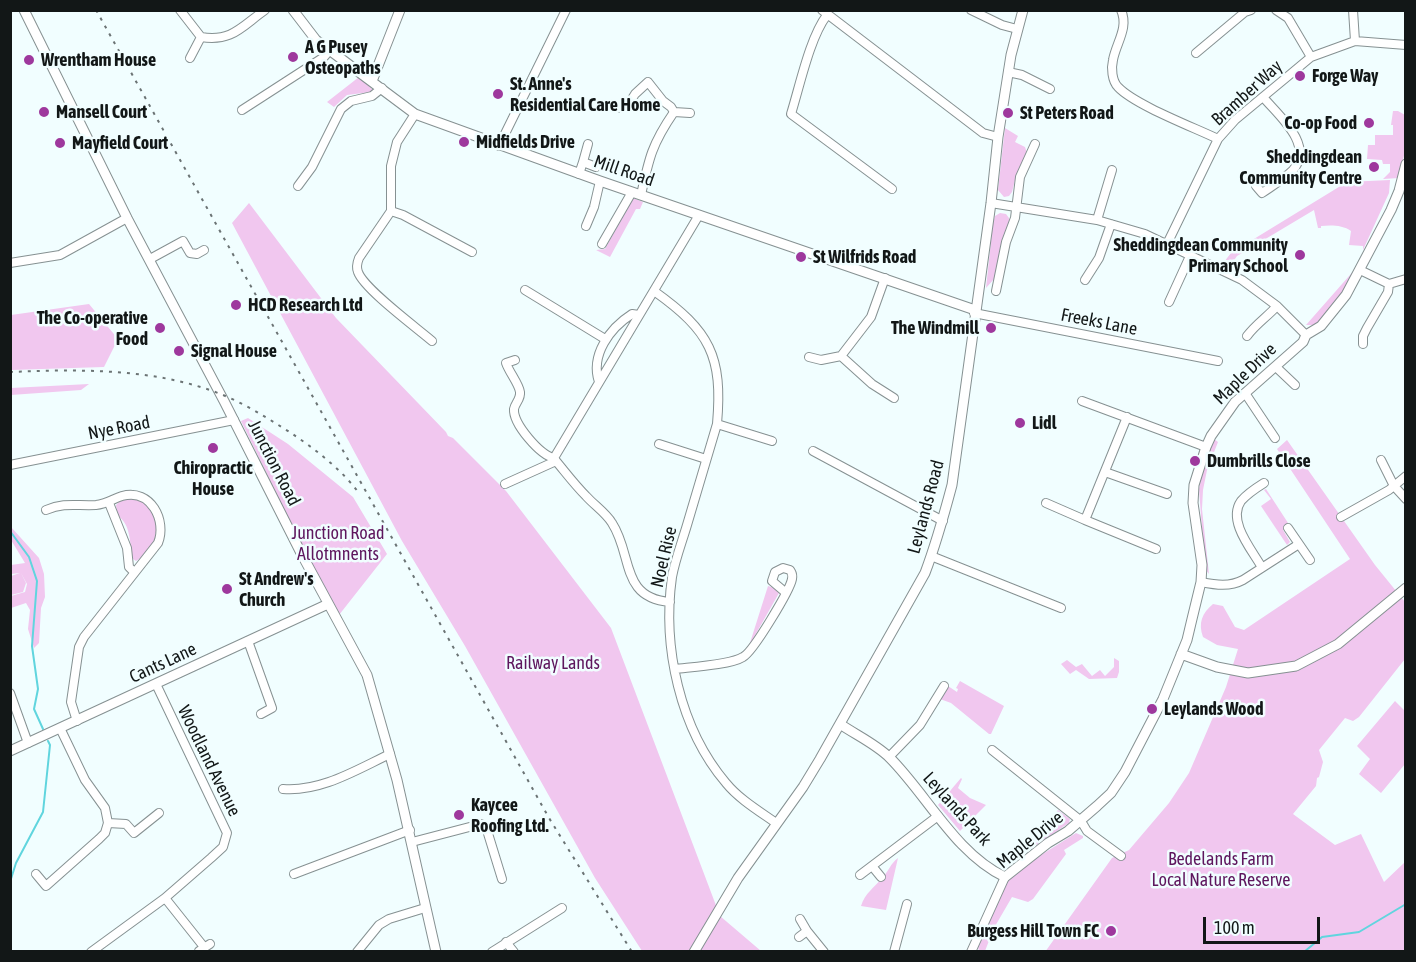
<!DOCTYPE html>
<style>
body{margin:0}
#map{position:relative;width:1416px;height:962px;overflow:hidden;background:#f1feff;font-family:"Asap Condensed",sans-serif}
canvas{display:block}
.frame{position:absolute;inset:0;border:12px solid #121717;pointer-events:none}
.scale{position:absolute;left:1203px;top:917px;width:117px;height:27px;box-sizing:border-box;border:3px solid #121717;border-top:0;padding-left:8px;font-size:18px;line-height:21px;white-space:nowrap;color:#121717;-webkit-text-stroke:4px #f1feff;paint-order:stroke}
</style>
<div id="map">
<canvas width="1416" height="962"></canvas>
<div class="frame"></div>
<div class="scale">100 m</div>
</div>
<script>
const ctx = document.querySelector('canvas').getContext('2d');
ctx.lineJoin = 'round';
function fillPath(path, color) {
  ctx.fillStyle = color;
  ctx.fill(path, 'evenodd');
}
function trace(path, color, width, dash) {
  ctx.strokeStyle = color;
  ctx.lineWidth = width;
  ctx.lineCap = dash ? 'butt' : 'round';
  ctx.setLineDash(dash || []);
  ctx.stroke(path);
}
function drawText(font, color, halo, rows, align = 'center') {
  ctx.font = font + ' "Asap Condensed",sans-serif';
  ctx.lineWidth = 5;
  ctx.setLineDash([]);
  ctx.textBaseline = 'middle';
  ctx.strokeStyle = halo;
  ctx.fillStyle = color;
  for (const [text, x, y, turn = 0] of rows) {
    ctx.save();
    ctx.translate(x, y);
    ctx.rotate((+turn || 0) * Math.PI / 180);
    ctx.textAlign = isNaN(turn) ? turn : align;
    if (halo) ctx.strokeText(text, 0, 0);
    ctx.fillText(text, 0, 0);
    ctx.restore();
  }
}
fillPath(new Path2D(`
 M359 77 373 90 371 92 347 95 334 107 327 102Z
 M1393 111H1398L1405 115V151L1399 178 1383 179 1390 172V164H1383L1382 160 1367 159 1368 145H1375V135H1393V125H1391Z
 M1005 128 1018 136 1015 142 1025 147 1027 153 1016 176 1012 192 1009 196 1004 197 998 190Z
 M1390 180 1389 193 1363 250V246L1349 245 1351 231C1343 225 1331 225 1321 226V228H1318L1314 210 1237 256 1230 266 1224 262 1231 253 1347 182Z
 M633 198 643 202 640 209H636L610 257 596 250 605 249Z
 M249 203 336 318 446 432 448 436 453 438 506 491 611 628 720 916 761 951H642L595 878 465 646 402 541 232 223Z
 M1000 213 1006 214 1009 218V224L994 279 986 288 993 223 995 216Z
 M1364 259 1340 298 1317 325H1306Z
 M89 304 118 339 104 367 11 370V315Z
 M89 384 81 390 11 395V388Z
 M248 418 288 444 353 497 387 554 339 615 319 580 241 421Z
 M1214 439 1218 442 1207 470 1203 490 1202 509 1209 574 1205 569 1199 489 1203 468Z
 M1287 440 1375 565 1405 602V659L1359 717 1353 721 1345 718 1319 750 1323 762 1319 777 1317 778 1316 786 1293 814 1335 845 1361 834 1384 882 1405 862V951L1045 952 1112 858 1129 850 1169 803 1189 773 1226 687 1238 649 1217 645 1203 637C1198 623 1202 613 1213 604L1223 606 1235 627 1244 630 1350 559 1277 449Z
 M1266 489 1290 526 1283 530 1290 542 1287 545 1261 506 1271 499 1264 490Z
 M133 498C164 507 163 547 136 561L133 559C129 544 132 525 117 515L116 505 121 500Z
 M10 524 11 527 39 558 44 574 45 597 41 608 39 643 34 648 28 629 30 610 26 603 11 608V596L25 592 27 584 21 573 26 583 23 592 11 595V576L20 573 11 574V565L25 563 11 540Z
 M768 586 777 589 779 593 749 646Z
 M1114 658 1119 661V672L1117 678 1089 679 1076 670 1070 674 1061 664 1067 660 1076 667 1082 664 1092 676 1100 670 1105 676 1114 667Z
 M960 681 1004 706 991 734H989L951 703 940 699 948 686 957 692 958 689 956 688Z
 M1395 701 1405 711V764L1381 793 1359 774 1370 759 1357 746Z
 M961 778 962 779 958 788 970 798 986 805 960 831 938 805Z
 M1058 810 1070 819 1069 823 1036 845 1033 842Z
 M1076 833 1083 836V838L1064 850 1066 854 1033 899 1028 902 1012 897 994 928 985 951H979L977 944 1008 880 1030 862Z
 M898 858 886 910 861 906C865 893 874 888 882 878 889 871 890 864 898 858Z`), '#f1c7ef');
trace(new Path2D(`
 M10 531 29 557 37 581 32 646 38 689 34 709 43 729
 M10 882 16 863 43 812 50 745 48 741
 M1304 952 1322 937 1359 932 1406 904`), '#60d5de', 2);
const minor = new Path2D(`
 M180 10 201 37C232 42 241 27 265 10
 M822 10 983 133 998 137
 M971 10 1002 25 1017 29
 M1121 10C1129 28 1116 43 1113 60 1111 68 1112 81 1118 87 1135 105 1193 127 1218 139
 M1276 10 1288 18 1311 57
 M1353 10 1355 41
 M827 15C810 37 800 85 791 114L892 189
 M1196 53 1245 12 1251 10
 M190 58 201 37
 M1008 72 1022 75 1050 89
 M609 104 621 108 627 107 635 94 648 82 663 101 671 107 674 112C652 144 649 158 641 195
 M242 110 324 57 330 50
 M674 112 690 113
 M415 114 397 142 391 166V211L359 258C357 263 356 267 358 272 364 289 417 328 432 341
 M499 146 566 10
 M583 162 588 144
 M579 174 583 162 596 167
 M298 186 312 167 341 109 351 101 372 96 382 88
 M1256 186 1262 193C1272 186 1284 179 1293 170 1315 145 1278 115 1263 97
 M991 203 1097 220 1145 234 1242 280 1277 306 1306 335
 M391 211 403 215 472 252
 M1097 220 1112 170
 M586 226 594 207 600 181
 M602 244 632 192
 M1167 244 1218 139 1235 120 1293 72 1311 57 1355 41 1406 45
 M150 259 183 241 190 253 197 254 204 250
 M10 263 60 255 127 218
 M1360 270 1389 284 1388 292 1367 328 1363 336V344
 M1085 280 1099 258 1111 224
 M1389 284 1406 279
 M525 290 605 339
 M654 291C710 331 723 356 717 424 707 458 697 491 687 525 682 542 675 560 672 577 662 647 680 729 726 783 739 799 759 811 776 823
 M996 291 1006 242 1015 218 1020 177 1035 144
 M1169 302 1190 256
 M974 313 1218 361
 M1247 336C1256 324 1267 317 1277 306
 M841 356 872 384 894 398
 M809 357 821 360 841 356 871 317 885 278
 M515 360 506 363C509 372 519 384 520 392 521 399 515 403 514 409 513 424 540 455 554 458
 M1276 367 1295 385
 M599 382C590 355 610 328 632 314L639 315
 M1245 393 1275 438
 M1082 401 1206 447
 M1127 417 1085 520 1156 549
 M717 424 772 441
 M659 444 706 459
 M813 451 943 521
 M1381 460 1394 486 1406 499
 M556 461 554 458 699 215
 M556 461C566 473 575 485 586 496 594 505 606 513 612 523 633 555 620 598 670 602
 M10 465 234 420
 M1105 472 1167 494
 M505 484 556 461
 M109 503 127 548 129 567 134 572
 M1046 503 1085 520
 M46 510C65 502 76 506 96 505 106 504 113 499 122 496 151 488 167 521 158 543L84 637 79 647 71 702 77 721
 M1341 517 1389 490 1406 476
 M1299 544 1310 560
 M931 556 1061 608
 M1261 566C1252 550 1227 521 1241 501 1247 494 1256 488 1264 483
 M1201 582C1216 585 1230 587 1243 580L1299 544 1288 528
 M248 641 272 708 261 714
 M675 669C692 667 730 665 743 657 753 652 790 590 792 579 793 574 792 574 790 570L783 568 775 572 772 581 785 592
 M10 693 28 743
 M992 750 1081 821 1087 831 1121 856
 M889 757 920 725 944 686
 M283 789C321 792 356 770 390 754
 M108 823 126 824 134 833 159 813
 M412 842 481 824 486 827 502 879
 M872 866 881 877
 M36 874 46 886 99 839 105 833 108 823 105 808 85 780 60 728
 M294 874 410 830
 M860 875 938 816
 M165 898 204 947
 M800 919 807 931 824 952
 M799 937 807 931
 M506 942 514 952
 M199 951 210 944
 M91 952 165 898 211 858 223 847 227 833 156 684
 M357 952 379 925 389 919 425 908
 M492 952 562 908
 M894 952 907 904
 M971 952 1005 877`);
const tertiary = new Path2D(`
 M24 10 127 218 224 401 301 553 367 675 397 780 436 952
 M293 10 316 40 415 114 600 181 975 310
 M372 81 400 10
 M1181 654 1217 667 1248 673 1296 666 1338 644 1406 588
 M840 724C856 735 876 744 890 758 927 795 956 854 1005 877L1048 843 1068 831 1097 806 1111 793 1125 772 1163 699 1187 640 1192 619 1201 582 1202 565 1193 503 1194 485 1206 447 1211 436 1235 402 1303 342 1306 335 1321 326 1346 295 1391 210 1399 191 1406 164
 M10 751 328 604
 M694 952 738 878 803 787 820 759 925 573C936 544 944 515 952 485L991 203 998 137 1011 55 1023 10`);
trace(minor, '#869192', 10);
trace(tertiary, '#869192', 11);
trace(minor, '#fff', 8);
trace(tertiary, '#fff', 9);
trace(new Path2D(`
 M96 10 549 818 632 952
 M10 372C80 369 157 368 223 395 247 405 269 419 291 433 315 449 341 469 359 493`), '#6b7374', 2, [3, 6]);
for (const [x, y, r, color] of [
 [293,57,6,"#9e389d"],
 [29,60,6,"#9e389d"],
 [1300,76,6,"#9e389d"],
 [498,94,6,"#9e389d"],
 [44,112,6,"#9e389d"],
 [1008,113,6,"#9e389d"],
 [1369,123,6,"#9e389d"],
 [464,142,6,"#9e389d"],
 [60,143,6,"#9e389d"],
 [1374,167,6,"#9e389d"],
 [1300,255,6,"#9e389d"],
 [801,257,6,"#9e389d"],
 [236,305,6,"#9e389d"],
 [160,328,6,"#9e389d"],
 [991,328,6,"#9e389d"],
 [179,351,6,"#9e389d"],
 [1020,423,6,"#9e389d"],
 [213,448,6,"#9e389d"],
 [1195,461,6,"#9e389d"],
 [227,589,6,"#9e389d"],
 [1152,709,6,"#9e389d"],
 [459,815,6,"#9e389d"],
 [1111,931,6,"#9e389d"]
]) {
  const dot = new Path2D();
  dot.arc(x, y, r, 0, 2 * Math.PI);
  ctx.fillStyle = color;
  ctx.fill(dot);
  trace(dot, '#f1feff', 2);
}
drawText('bold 18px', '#121717', '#f1feff', [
 ["A G Pusey",305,47],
 ["Osteopaths",305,68],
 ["Wrentham House",41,60],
 ["Forge Way",1312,76],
 ["St. Anne's",510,84],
 ["Residential Care Home",510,105],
 ["Mansell Court",56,112],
 ["St Peters Road",1020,113],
 ["Co-op Food",1357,123,"right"],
 ["Midfields Drive",476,142],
 ["Mayfield Court",72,143],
 ["Sheddingdean",1362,157,"right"],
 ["Community Centre",1362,178,"right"],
 ["Sheddingdean Community",1288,245,"right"],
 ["Primary School",1288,266,"right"],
 ["St Wilfrids Road",813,257],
 ["HCD Research Ltd",248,305],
 ["The Co-operative",148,318,"right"],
 ["Food",148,339,"right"],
 ["The Windmill",979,328,"right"],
 ["Signal House",191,351],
 ["Lidl",1032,423],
 ["Dumbrills Close",1207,461],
 ["Chiropractic",213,468,"center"],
 ["House",213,489,"center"],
 ["St Andrew's",239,579],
 ["Church",239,600],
 ["Leylands Wood",1164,709],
 ["Kaycee",471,805],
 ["Roofing Ltd.",471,826],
 ["Burgess Hill Town FC",1099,931,"right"]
], 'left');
drawText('18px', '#121717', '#f1feff', [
 ["Bramber Way",1247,93,-42],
 ["Mill Road",624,171,19],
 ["Freeks Lane",1099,322,11],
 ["Maple Drive",1245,374,-44],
 ["Nye Road",119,428,-11],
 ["Junction Road",274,463,63],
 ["Leylands Road",926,507,-75],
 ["Noel Rise",664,557,-77],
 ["Cants Lane",163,663,-25],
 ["Woodland Avenue",209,761,64],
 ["Leylands Park",957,809,48],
 ["Maple Drive",1030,840,-39]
]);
drawText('18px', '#5e165e', '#f1feff', [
 ["Junction Road",338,533],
 ["Allotmnents",338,554],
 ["Railway Lands",553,663],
 ["Bedelands Farm",1221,859],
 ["Local Nature Reserve",1221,880]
]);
</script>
